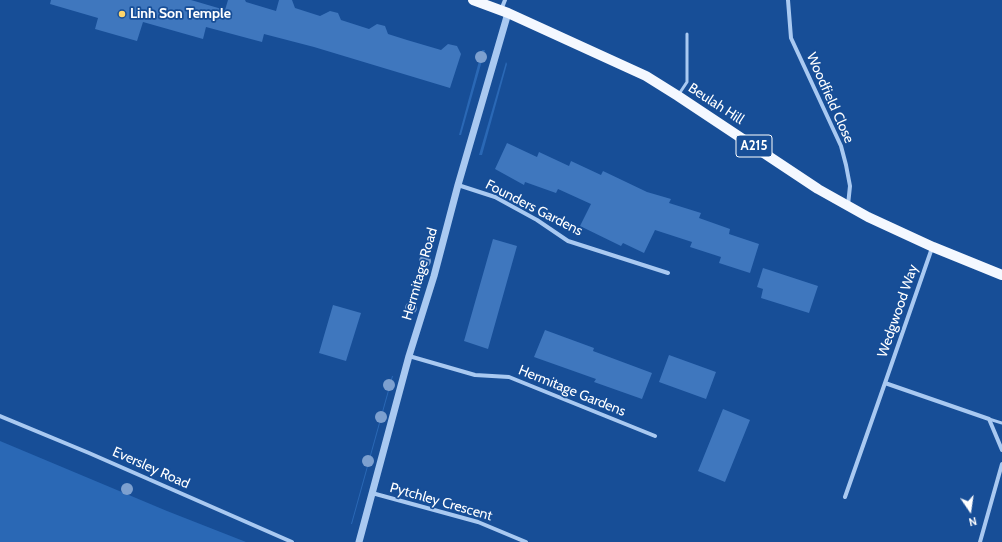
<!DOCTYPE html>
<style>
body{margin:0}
#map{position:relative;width:1002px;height:542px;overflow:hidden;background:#174e97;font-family:Cabin,sans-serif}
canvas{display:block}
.north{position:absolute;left:950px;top:490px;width:40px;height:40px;-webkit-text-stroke:3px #174e97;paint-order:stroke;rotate:167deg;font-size:11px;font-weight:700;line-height:16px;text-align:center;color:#fff}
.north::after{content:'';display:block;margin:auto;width:14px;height:18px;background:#fff;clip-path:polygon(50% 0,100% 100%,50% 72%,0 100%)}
</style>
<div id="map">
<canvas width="1002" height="542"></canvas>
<div class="north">N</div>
</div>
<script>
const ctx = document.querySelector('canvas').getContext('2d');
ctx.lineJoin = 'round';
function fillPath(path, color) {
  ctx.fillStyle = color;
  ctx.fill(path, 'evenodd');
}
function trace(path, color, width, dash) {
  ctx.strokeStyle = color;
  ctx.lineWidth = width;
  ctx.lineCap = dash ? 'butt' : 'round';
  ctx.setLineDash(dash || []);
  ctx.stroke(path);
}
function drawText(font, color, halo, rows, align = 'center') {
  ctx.font = font + ' Cabin,sans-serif';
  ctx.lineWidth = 3.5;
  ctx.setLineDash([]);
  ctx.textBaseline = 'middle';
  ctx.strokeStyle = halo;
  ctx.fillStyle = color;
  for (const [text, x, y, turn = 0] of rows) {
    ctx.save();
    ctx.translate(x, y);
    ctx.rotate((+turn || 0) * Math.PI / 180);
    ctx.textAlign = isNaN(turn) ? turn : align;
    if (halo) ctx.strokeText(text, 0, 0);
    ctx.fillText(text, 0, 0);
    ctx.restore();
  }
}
fillPath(new Path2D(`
 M482 50H485L461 135H459Z
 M506 62 507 64 482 155H479Z
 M392 376H393L352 524H351Z
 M0 441 167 511 246 542H0Z`), '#2a68b5');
fillPath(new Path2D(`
 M51 0H191L225 10 228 0H245L246 2 276 11 279 0H292L295 8 320 16 330 11 338 13 341 20 369 29 377 24 385 26 388 34 407 40 441 50 448 44 457 46 461 54 450 88 314 47 264 34 262 42 206 27 203 39 143 22 137 41 95 29 98 18 50 4Z
 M507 143 537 157 539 152 569 166 571 161 601 175 603 171 647 192 671 199 669 203 701 213 699 218 730 229 729 234 759 244 750 273 719 263 721 257 690 247 692 242 655 230 644 253 623 243 621 246 580 226 591 204 558 189 556 193 525 182 524 185 495 169Z
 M493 239 517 246 488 349 464 341Z
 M763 268 818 286 809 313 761 298 763 289 757 287Z
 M333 305 361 313 346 361 319 353Z
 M545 330 594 348 593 351 652 373 642 399 594 382 596 379 534 357Z
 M669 355 716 372 706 399 659 382Z
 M723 409 750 420 725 482 698 471Z`), '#3f77be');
trace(new Path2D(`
 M679 94 687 82V34
 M989 419 1002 423`), '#a9c9f1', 3);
trace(new Path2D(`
 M788 0 791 38 841 146 846 165 850 186 848 205
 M501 10 505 0
 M458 185 495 197 537 220 568 241 668 273
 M409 356 475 375 509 377 655 436
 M885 383 932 248
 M0 416 89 453 292 542
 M372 493 478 522 526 542
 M845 497 885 383 989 419 1002 450
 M980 542 1002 464`), '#a9c9f1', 4);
trace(new Path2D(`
 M359 542 409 356 434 276 458 185 508 13`), '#a9c9f1', 7);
trace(new Path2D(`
 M473 0 508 13 646 76 678 96 818 189 868 217 933 247 1002 275`), '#f4f8ff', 10);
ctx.fillStyle = '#7da0cf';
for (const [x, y] of [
 [481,57],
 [425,261],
 [411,308],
 [389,385],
 [381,417],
 [368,461],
 [127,489]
]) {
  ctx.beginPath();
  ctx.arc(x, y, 6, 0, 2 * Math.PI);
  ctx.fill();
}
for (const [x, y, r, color] of [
 [122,14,4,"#ffd56a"]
]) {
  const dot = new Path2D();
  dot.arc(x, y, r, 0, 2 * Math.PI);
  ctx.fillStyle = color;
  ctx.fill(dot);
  trace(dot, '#174e97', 1.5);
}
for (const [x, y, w] of [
 [754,146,36]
]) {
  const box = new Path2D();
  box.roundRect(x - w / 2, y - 11, w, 22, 3);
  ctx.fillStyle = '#174e97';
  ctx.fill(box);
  trace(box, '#fff', 1);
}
drawText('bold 13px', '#fff', null, [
 ["A215",754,146]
]);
drawText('bold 14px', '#fff', '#174e97', [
 ["Linh Son Temple",130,14]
], 'left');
drawText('14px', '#fff', '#174e97', [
 ["Woodfield Close",830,98,66],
 ["Beulah Hill",716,104,33],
 ["Founders Gardens",534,208,27],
 ["Hermitage Road",420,274,-74],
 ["Wedgwood Way",898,311,-71],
 ["Hermitage Gardens",572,391,22],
 ["Eversley Road",151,468,24],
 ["Pytchley Crescent",441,502,16]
]);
</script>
